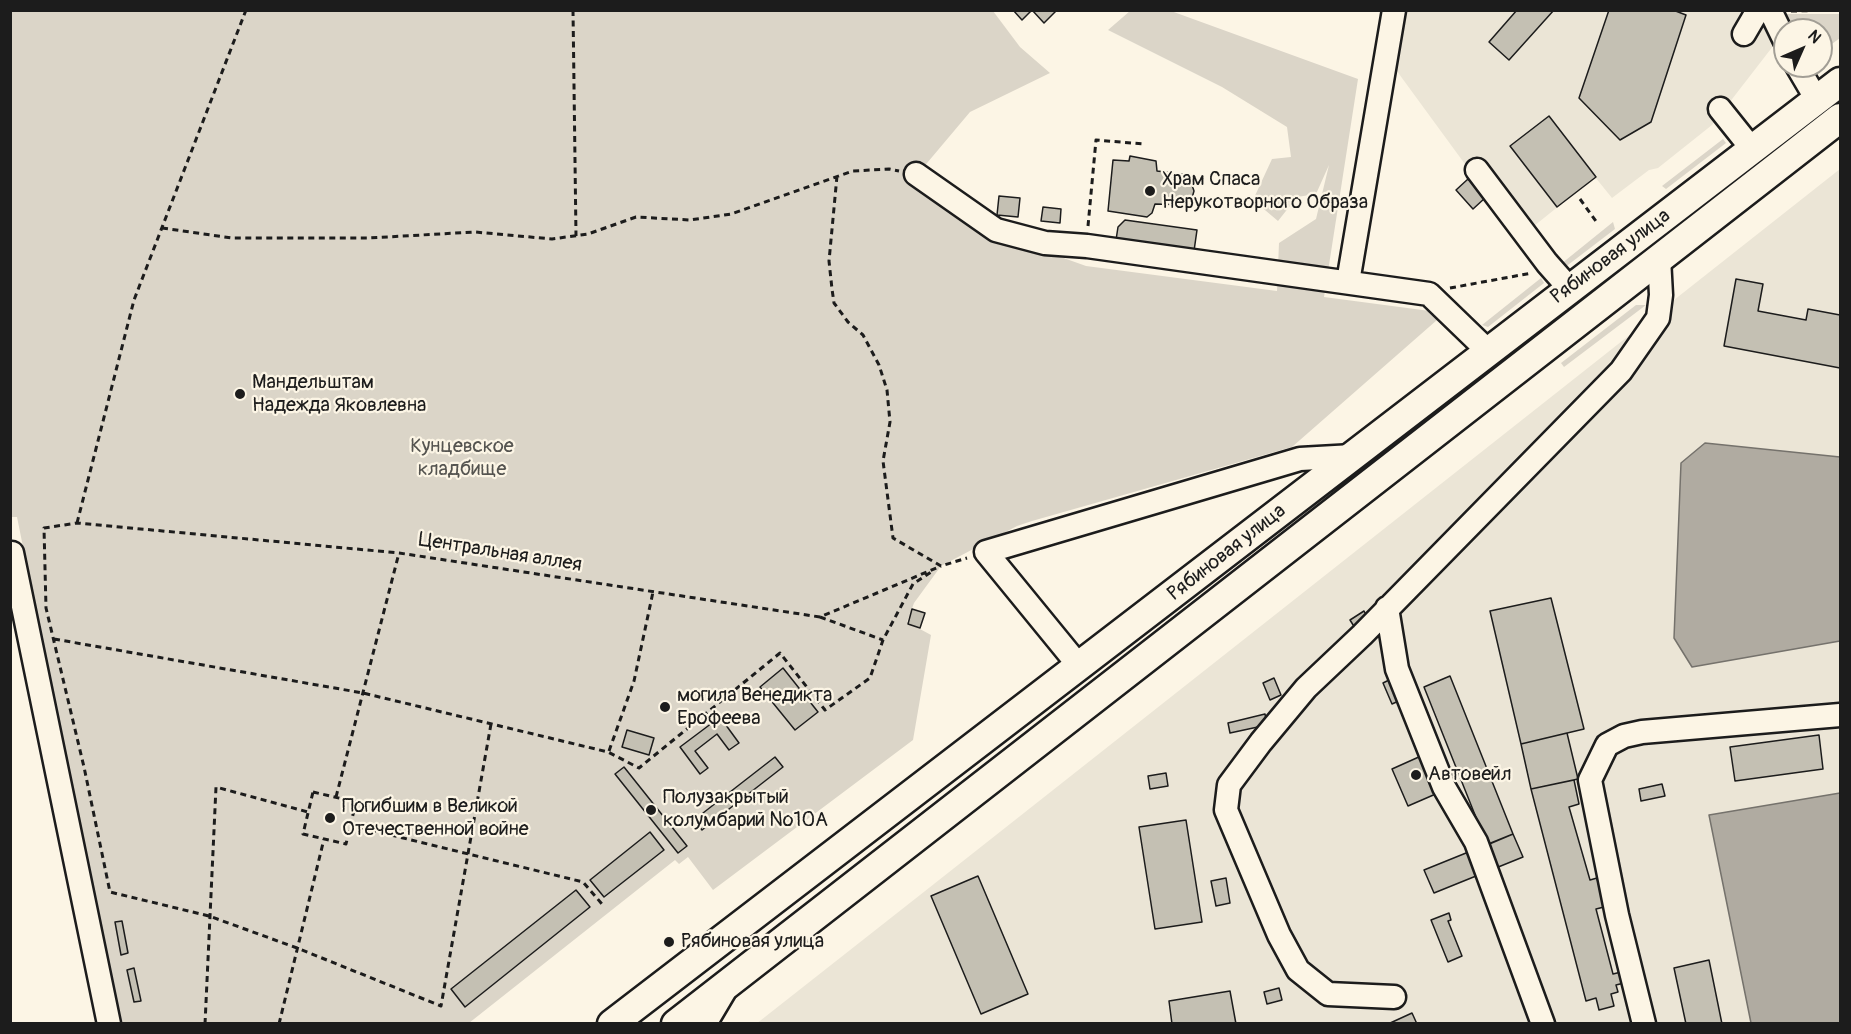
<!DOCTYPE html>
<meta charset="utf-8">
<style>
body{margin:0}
#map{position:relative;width:1851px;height:1034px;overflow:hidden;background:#fcf5e5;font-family:Pangolin,sans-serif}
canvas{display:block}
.frame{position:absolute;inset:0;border:12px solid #1c1c1c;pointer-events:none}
.north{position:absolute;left:1773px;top:18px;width:60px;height:60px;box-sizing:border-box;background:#fcf5e5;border:2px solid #a29e95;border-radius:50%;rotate:45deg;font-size:16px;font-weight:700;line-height:24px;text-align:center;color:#1c1c1c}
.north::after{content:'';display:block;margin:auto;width:21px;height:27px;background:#1c1c1c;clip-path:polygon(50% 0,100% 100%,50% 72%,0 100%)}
</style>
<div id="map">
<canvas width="1851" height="1034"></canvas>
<div class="frame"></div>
<div class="north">N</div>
</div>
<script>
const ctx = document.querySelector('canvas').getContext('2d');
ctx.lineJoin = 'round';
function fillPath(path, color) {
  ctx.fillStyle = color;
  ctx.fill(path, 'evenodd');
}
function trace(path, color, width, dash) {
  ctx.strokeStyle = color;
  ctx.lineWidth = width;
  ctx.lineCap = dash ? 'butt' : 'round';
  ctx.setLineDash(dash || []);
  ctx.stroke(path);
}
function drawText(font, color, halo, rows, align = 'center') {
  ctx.font = font + ' Pangolin,sans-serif';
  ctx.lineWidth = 4.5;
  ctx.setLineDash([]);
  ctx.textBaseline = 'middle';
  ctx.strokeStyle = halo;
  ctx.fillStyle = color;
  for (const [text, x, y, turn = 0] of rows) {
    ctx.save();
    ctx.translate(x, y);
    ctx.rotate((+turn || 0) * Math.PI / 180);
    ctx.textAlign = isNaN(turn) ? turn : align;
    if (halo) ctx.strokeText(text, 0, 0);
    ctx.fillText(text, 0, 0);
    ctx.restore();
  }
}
fillPath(new Path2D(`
 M1403 11H1749L1766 19 1777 41 1712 125 1658 168 1649 170 1612 198 1595 177 1519 238 1391 63Z
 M1840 169V1023L756 1024 920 895Z`), '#ebe5d6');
fillPath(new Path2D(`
 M10 11H993L1020 47 1050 73 970 112 922 169 1044 251 1086 266 1277 291 1279 243 1316 219 1329 165 1316 194 1297 197 1278 221 1253 200 1272 159 1291 157 1287 127 1222 87 1108 30 1130 11H1171L1358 79 1324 297 1445 313 1292 447 1032 521 1017 526 941 566 914 603 907 622 931 635 913 740 713 890 688 857 679 864 675 860 469 1023H119L17 517H11Z
 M1781 14H1840V38L1821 52V30H1791Z
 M1723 139 1726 143 1666 189 1662 186Z
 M1613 222 1615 229 1564 268 1561 264Z
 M1541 278 1544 283 1488 327 1482 325Z
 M1636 305H1646L1564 367 1561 363Z`), '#dbd5c8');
const water = new Path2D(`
 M1705 443 1840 457V641L1692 667 1674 638 1681 463Z
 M1840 793V1023H1751L1709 815Z`);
fillPath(water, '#b0aba1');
trace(water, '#75726c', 1.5);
const building = new Path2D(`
 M1013 10H1032L1022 20Z
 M1032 10H1057L1044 23Z
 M1517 10H1554L1509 60 1489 42Z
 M1609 10H1673L1686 15 1651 122 1620 140 1579 98Z
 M1549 116 1596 177 1557 207 1510 146Z
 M1130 156 1156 161 1157 171 1190 175 1195 180 1192 185 1194 191 1190 205 1155 204 1152 213 1147 217 1108 211 1113 160 1129 161Z
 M1468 179 1485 198 1473 209 1456 190Z
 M999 196 1020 198 1018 217 997 215Z
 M1043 207 1061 209 1060 223 1041 221Z
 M1125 220 1197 230 1194 251 1116 240 1118 227Z
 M1736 279 1763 284 1758 311 1806 320 1808 309 1840 315V368L1724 346Z
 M1551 598 1584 729 1521 744 1490 611Z
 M912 609 925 613 920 628 908 624Z
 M1364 611 1369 620 1355 628 1350 620Z
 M783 668 818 712 795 730 760 687Z
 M1450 676 1513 834 1487 845 1424 687Z
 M1274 678 1281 695 1270 700 1263 683Z
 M1391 679 1401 700 1392 704 1383 683Z
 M1265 714 1267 725 1230 733 1228 723Z
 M720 717 739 743 729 750 717 734 695 751 708 768 700 774 680 747Z
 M627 730 654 738 649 755 622 747Z
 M1567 733 1578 779 1531 789 1521 744Z
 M1819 735 1823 769 1735 781 1730 747Z
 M1421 756 1438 793 1408 806 1392 769Z
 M775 757 783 767 702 830 694 820Z
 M624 767 687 846 678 853 615 774Z
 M1166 773 1168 786 1150 789 1148 776Z
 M1574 780 1579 804 1569 807 1590 880 1597 878 1604 907 1596 909 1613 974 1621 972 1624 983 1616 985 1618 992 1611 994 1614 1006 1599 1010 1596 998 1586 1001 1531 789Z
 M1662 784 1665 796 1641 801 1639 789Z
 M1186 820 1202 922 1155 929 1139 827Z
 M650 832 664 850 604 897 590 880Z
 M1513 834 1523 857 1434 893 1424 870Z
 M978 876 1028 994 981 1014 931 896Z
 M1226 878 1230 903 1216 906 1211 881Z
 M576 890 590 907 465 1007 451 989Z
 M1449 913 1451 920 1448 921 1462 956 1448 962 1431 920Z
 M122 921 128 953 121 955 115 922Z
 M1709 960 1722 1024H1686L1674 968Z
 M134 968 141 1001 134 1002 127 970Z
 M1279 988 1282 1000 1267 1004 1264 992Z
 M1230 991 1236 1024H1172L1169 1001Z
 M1412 1013 1417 1024H1388Z`);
fillPath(building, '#c4c0b3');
trace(building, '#1c1c1c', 1.5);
const minor = new Path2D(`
 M1770 10 1785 41
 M1744 34 1758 10
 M1797 66 1817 100
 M1720 109 1752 149
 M1477 170 1547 263 1570 289
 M916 174 996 230 1045 243 1087 246 1429 294 1488 351
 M1348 282 1394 10
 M12 553 109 1024
 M1387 608 1397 669 1444 787 1476 842 1543 1024
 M1080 667 986 552 1300 459 1353 456
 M1394 997 1328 994 1298 970 1279 935 1226 810 1229 785 1261 742 1306 688 1362 635 1621 371 1658 318 1661 295 1659 258
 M705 1024 724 992
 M1644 1024 1617 915 1590 780 1607 745 1624 736 1642 732 1840 715`);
const major = new Path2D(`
 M612 1024 1840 82
 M676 1024 1840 118`);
trace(minor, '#1c1c1c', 27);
trace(major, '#1c1c1c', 33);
trace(new Path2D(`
 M573 10 576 236
 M1791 11 1840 10
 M837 176 829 261 832 289 834 303 848 322 863 335 879 365 887 390 890 422 883 461 893 538 941 566 967 558
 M1580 199 1598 224
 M1088 226 1096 140 1144 144
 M162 228 232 238H368L475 232 552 239 588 234 636 217 690 220 731 214 853 171 889 169 899 171
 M1450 288 1532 273
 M77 523 134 300 246 10
 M820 617 883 640
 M54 639 363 693 608 752 639 768 780 653 825 710 870 678 883 640 913 584 934 570
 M491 724 441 1006 297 948 209 916 110 892 84 767 46 608 44 528 77 523 399 553 820 617 941 566
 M609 751 634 681 653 592
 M313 792 356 802 346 844 303 834Z
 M336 797 399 553
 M350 825 583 882 602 904
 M205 1024 216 787 308 812
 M279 1024 324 839`), '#1c1c1c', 3, [6, 4.5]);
trace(minor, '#fcf5e5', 22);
trace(major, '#fcf5e5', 28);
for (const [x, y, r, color] of [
 [1150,191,6,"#1c1c1c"],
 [240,394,6,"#1c1c1c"],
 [665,707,6,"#1c1c1c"],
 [1416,775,6,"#1c1c1c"],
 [651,810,6,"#1c1c1c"],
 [330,818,6,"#1c1c1c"],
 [669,942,6,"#1c1c1c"]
]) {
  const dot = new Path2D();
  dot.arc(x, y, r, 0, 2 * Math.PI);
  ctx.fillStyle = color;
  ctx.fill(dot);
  trace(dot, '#fcf5e5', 2);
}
drawText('20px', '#1c1c1c', '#fcf5e5', [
 ["Храм Спаса",1162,180],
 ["Нерукотворного Образа",1162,203],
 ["Мандельштам",252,383],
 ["Надежда Яковлевна",252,406],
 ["могила Венедикта",677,696],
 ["Ерофеева",677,719],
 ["Автовейл",1428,775],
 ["Полузакрытый",663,798],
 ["колумбарий №10А",663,821],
 ["Погибшим в Великой",342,807],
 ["Отечественной войне",342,830],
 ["Рябиновая улица",681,942]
], 'left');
drawText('20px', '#1c1c1c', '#fcf5e5', [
 ["Рябиновая улица",1611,257,-37],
 ["Центральная аллея",500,553,9],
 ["Рябиновая улица",1227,553,-38]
]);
drawText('20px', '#555450', '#fcf5e5', [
 ["Кунцевское",462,447],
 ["кладбище",462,470]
]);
</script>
